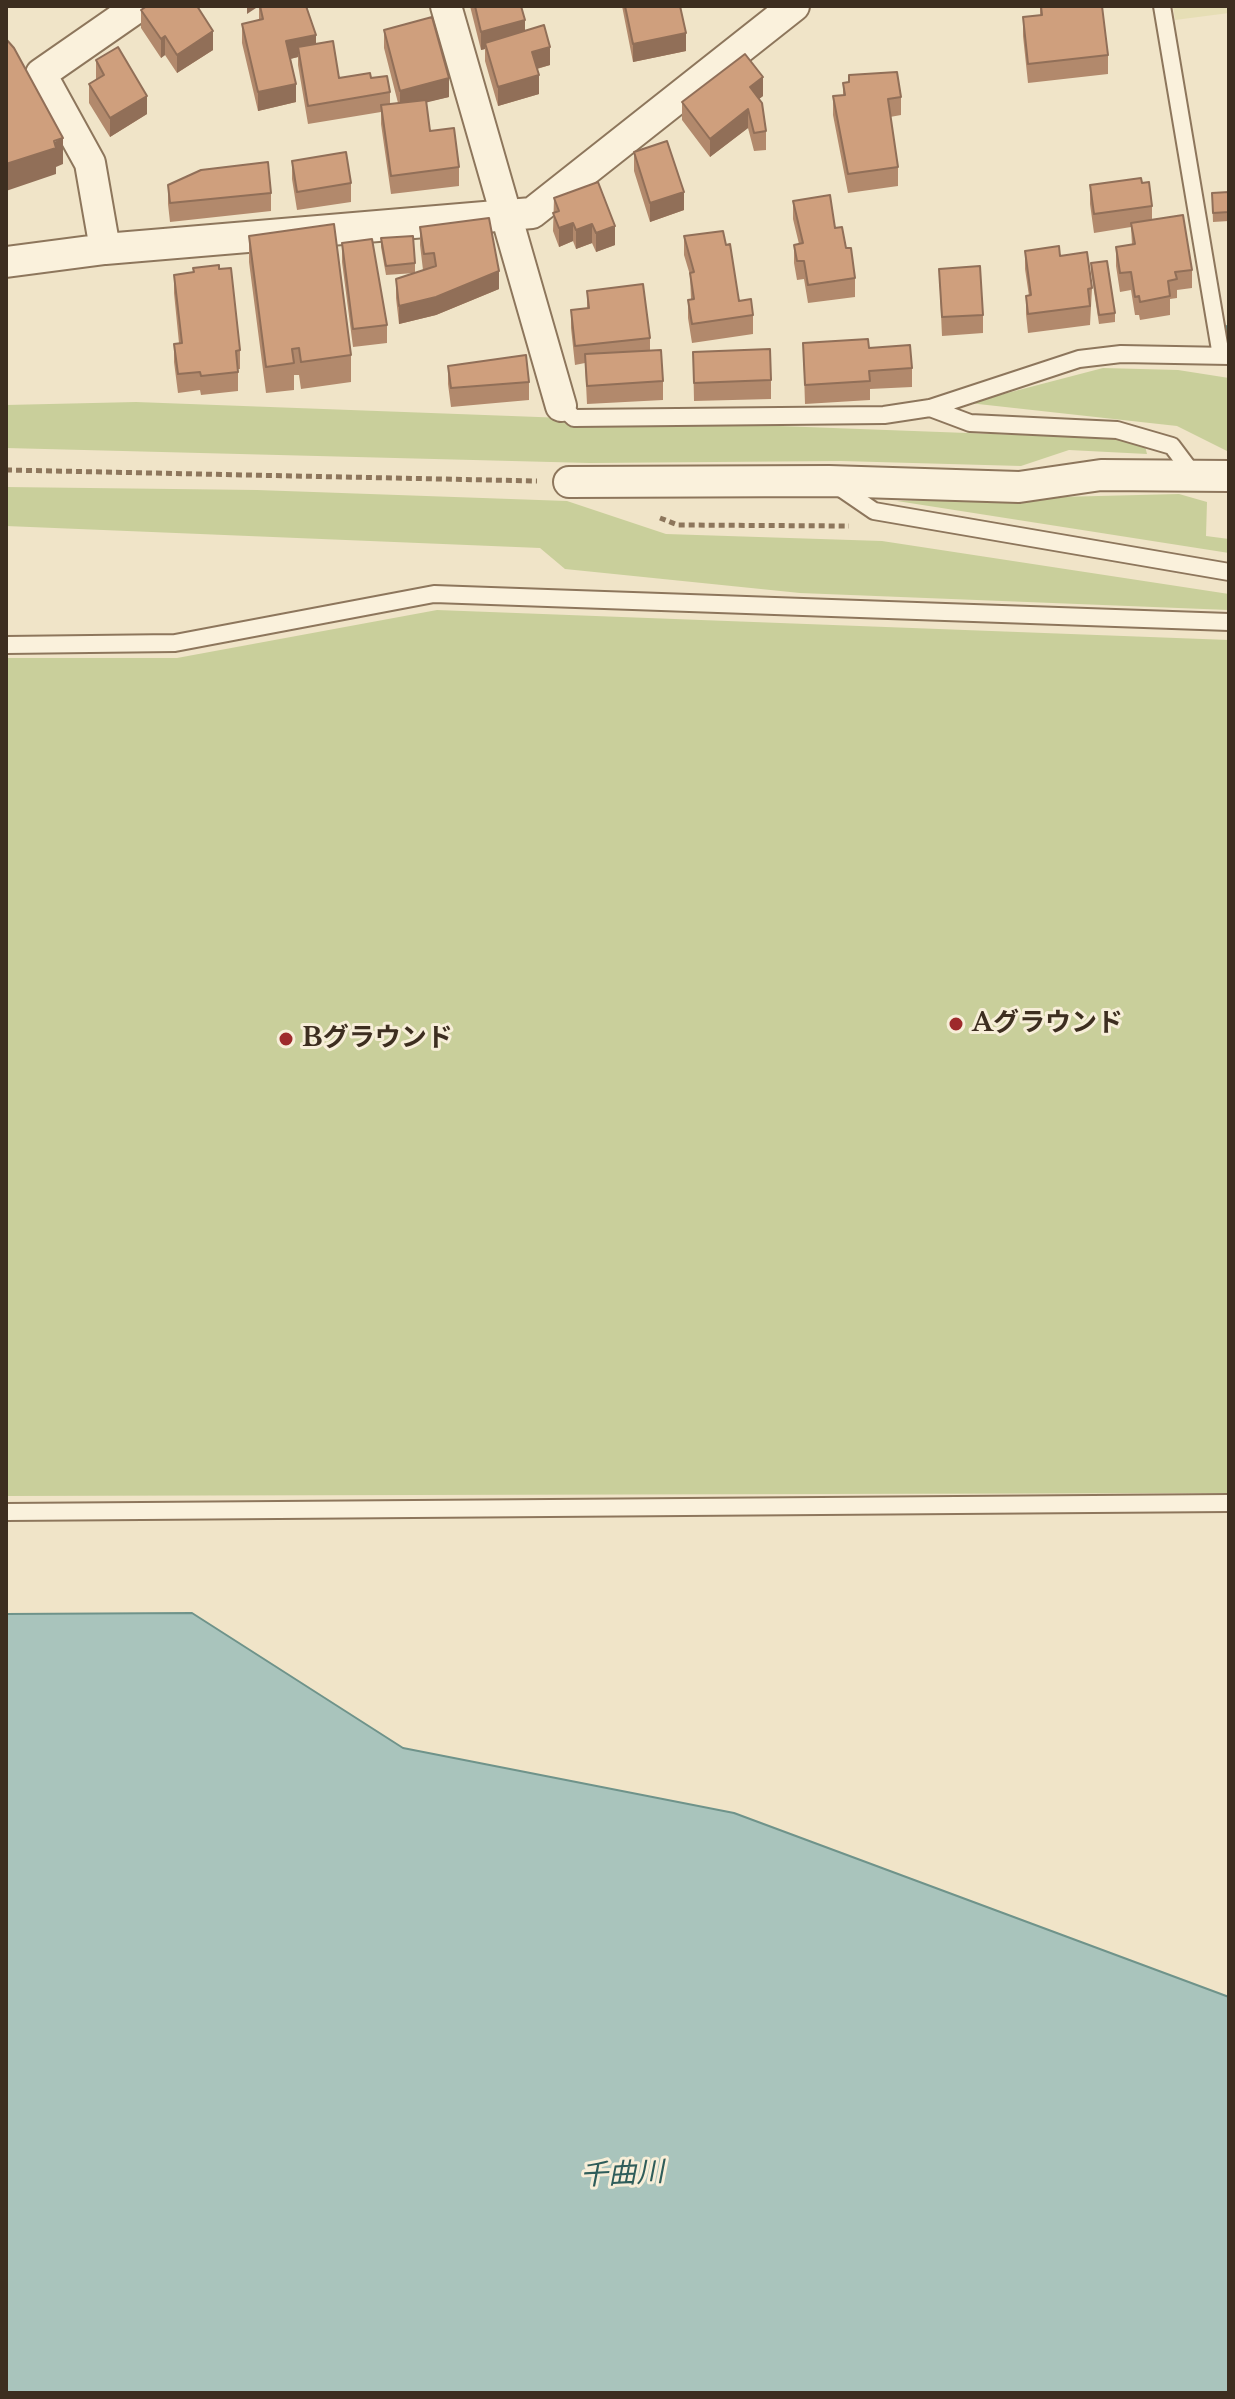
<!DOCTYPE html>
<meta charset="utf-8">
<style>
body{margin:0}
#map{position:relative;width:1235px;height:2399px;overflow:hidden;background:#f0e4c8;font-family:"Libre Baskerville",serif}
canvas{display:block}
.frame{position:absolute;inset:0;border:8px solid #3d2e20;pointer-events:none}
</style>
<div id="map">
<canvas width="1235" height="2399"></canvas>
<div class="frame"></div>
</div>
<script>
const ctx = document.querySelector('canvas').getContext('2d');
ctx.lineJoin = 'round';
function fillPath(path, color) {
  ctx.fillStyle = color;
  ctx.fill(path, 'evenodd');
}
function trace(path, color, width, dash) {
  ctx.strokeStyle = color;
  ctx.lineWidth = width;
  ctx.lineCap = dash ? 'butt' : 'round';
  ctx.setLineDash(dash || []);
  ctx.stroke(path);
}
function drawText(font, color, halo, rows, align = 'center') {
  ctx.font = font + ' "Libre Baskerville","Noto Sans JP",serif';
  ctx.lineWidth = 6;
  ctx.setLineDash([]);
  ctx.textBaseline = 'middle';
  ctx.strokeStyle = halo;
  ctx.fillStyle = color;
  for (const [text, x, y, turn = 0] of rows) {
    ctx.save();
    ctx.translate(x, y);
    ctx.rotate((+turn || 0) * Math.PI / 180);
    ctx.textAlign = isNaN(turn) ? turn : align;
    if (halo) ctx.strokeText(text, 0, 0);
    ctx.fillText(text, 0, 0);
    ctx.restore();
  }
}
fillPath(new Path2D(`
 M1173 6H1229V13L1175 20Z`), '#e6deb5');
fillPath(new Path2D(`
 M1103 368 1178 370 1229 378V452L1177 426 969 403Z
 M136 402 1128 439 1145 446 1147 454 1069 450 1021 466 841 461 590 463 6 448V405Z
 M6 487 257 490 567 501 666 534 882 541 1229 594V610L800 593 565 569 540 548 6 526Z
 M1179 494 1207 502 1206 536 1229 539V553L897 501Z
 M437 610 1229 640V1493L6 1496V658H177Z`), '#c9cf9b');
const water = new Path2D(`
 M192 1613 403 1748 734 1813 1229 1997V2393H6V1614Z`);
fillPath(water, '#a9c4bc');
trace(water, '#6f938a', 2);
trace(new Path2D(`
 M1228 331 1229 330`), '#6f938a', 11);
const service = new Path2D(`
 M1162 6 1221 356
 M561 406 574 418 884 415 930 408 1079 359 1121 354 1229 356
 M930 408 970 423 1117 430 1172 446 1193 474
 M836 485 874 511 1229 572
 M6 645 175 643 434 594 1229 622
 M6 1512 1229 1503`);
const minor = new Path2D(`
 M446 6 561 406
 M105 249 90 163 41 74 139 6
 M6 262 105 249 532 213 794 6
 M569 482 829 481 1019 487 1101 475 1229 476`);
trace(service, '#8d765c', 20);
trace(minor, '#8d765c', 34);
trace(new Path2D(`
 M6 470 537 481
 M660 518 678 525 849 526`), '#8d765c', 5, [6, 4]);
trace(service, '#faf1dc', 16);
trace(minor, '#faf1dc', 30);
fillPath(new Path2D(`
 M259 6H306L316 44 339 78H371L390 92V104L398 103 384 48V30L449 97 426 102 430 131 459 167V186L391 194 381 124V112L308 124 298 65V57L290 59 296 102 258 111 242 43V24L259 20Z
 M470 6H521L525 31 550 65 537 69 539 94 498 106 485 61V49L481 50Z
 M622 6H680L686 51 633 62Z
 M1040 6 1108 55V74L1028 83 1023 36V17L1040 15Z
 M141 10 213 50 177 73 165 55 161 58 141 28Z
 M96 60 147 114 110 137 89 103V84L96 80Z
 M849 75 901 97V115L890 117 898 167V186L848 193 833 115V96L843 95V83L849 82Z
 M763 96 759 99 766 131V150L754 151 748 128 710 157 682 120V102Z
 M634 152 684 210 650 222 634 171Z
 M292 161 351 183V202L297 210 292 179Z
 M598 182 615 245 596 252 592 243 576 249 573 241 559 247 553 231 554 198Z
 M1142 183 1152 206V220L1192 270V288L1177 290V298L1170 299V315L1140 320 1139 315H1135L1131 290 1120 292 1116 266V247L1132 245 1131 227 1094 233 1090 204V185Z
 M168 185 271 193V211L170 222 168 204Z
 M1229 192V221L1213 222 1212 193Z
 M793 201 835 228 846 248 855 278V297L808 303 804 279 797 280 794 263V245L799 244 793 219Z
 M420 227 499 289 436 315 399 324 396 298V279L423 270 420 245Z
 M249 236 351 355V382L301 389 299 375H294V390L266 393 249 262Z
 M684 236 726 245 739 301 753 315V334L692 343 688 318V300L691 299 690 275 684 255Z
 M381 238 415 263V273L386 275 381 247Z
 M342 243 387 325V343L353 347 342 262Z
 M1025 251 1060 256 1092 288 1090 325 1028 333 1026 314V296H1029L1025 269Z
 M1091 263 1115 313V322L1099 324 1091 272Z
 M939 269 983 315V333L942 336Z
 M174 275 240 350V369H238V391L201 395 200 390 178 393 174 362V344L179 343 174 293Z
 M587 291 650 338V351L663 381V400L587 404 585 363 575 365 571 328V310L587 308Z
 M803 343 869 348 912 368V387L870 389V400L805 404Z
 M693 352 771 380V399L694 401Z
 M448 366 529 382V400L451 407 448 384Z`), '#b2896c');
fillPath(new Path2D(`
 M247 6H259L247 14Z
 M525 20V38L485 43V49L481 50V32Z
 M213 31V50L177 73V55Z
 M686 33V51L633 62V44Z
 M316 35V53L298 47V57L286 60V41Z
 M165 36V55L161 58V39Z
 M550 47V65L532 70V52Z
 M539 75V94L498 106V87Z
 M763 77V96L750 106V87Z
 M449 78V97L400 109V91Z
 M296 84V102L258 111V92Z
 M147 96V114L110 137V118Z
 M748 109V128L710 157V139Z
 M63 138V164L56 167V174L6 191V164Z
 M684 192V210L650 222V203Z
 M573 223V241L559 247V228Z
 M592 224V243L576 249V230Z
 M615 226V245L596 252V233Z
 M499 271V289L436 315 399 324V306Z`), '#916f58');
const building = new Path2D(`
 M147 6H197L213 31 177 55 165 36 161 39 141 10Z
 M260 6H306L316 35 286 41 296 84 258 92 242 24 263 19Z
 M475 6H521L525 20 481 32Z
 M625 6H680L686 33 633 44Z
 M1041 6H1102L1108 55 1028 64 1023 17 1042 15Z
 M432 17 449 78 400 91 384 30Z
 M544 25 550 47 532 52 539 75 498 87 485 43Z
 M6 39 14 48 63 138 54 141 56 148 6 164Z
 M333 41 339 78 370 73 371 78 387 76 390 92 308 106 298 47Z
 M118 47 147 96 110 118 89 84 104 75 96 60Z
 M745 54 763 77 750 87 762 103 766 131 754 133 748 109 710 139 682 102Z
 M897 72 901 97 888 99 898 167 848 174 833 96 845 95 843 83 849 82V75Z
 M426 100 430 131 454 128 459 167 391 176 381 105Z
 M667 141 684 192 650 203 634 152Z
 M346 152 351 183 297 192 292 161Z
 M268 162 271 193 170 203 168 185 201 170Z
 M1141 178 1142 183 1149 182 1152 206 1094 214 1090 185Z
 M598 182 615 226 596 233 592 224 576 230 573 223 559 228 553 213 559 211 554 198Z
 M1229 192V212L1213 213 1212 193Z
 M830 195 835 228 842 227 846 248H851L855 278 808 285 804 261H797L794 245 803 243 793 201Z
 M1183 215 1192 270 1175 272 1177 279 1168 281 1170 296 1140 302 1139 296 1135 297 1131 272 1120 273 1116 247 1135 244 1131 223Z
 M489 218 499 271 436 297 399 306 396 279 436 266 434 253 424 254 420 227Z
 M334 224 351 355 301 362 299 348 292 349 294 363 266 367 249 236Z
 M723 231 726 245 730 244 739 301 751 299 753 315 692 324 688 300 694 299 690 273 694 272 684 236Z
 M413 236 415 263 386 266 381 238Z
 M372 239 387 325 353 329 342 243Z
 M1059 246 1060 256 1087 252 1092 288 1088 289 1090 306 1028 314 1026 296 1031 295 1025 251Z
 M1107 261 1115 313 1099 315 1091 263Z
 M219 265V269L231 268 240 350 236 351 238 372 201 376 200 372 178 374 174 344 182 343 174 275 194 272 193 268Z
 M980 266 983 315 942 317 939 269Z
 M643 284 650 338 575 346 571 310 589 308 587 291Z
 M868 339 869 348 910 345 912 368 869 371 870 381 805 385 803 343Z
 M770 349 771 380 694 383 693 352Z
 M661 350 663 381 587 386 585 354Z
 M526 355 529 382 451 388 448 366Z`);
fillPath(building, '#cf9f7d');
trace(building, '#916f58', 2);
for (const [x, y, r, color] of [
 [956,1024,8,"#9e2a2b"],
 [286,1039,8,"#9e2a2b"]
]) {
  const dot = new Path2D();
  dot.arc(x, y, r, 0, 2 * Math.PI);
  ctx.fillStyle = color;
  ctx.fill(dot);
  trace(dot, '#f7eed8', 3);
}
drawText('bold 26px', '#3d2e20', '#f7eed8', [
 ["Aグラウンド",972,1024],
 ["Bグラウンド",302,1039]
], 'left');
drawText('italic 28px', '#2f5d5a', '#f7eed8', [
 ["千曲川",622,2175,-3]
]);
</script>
